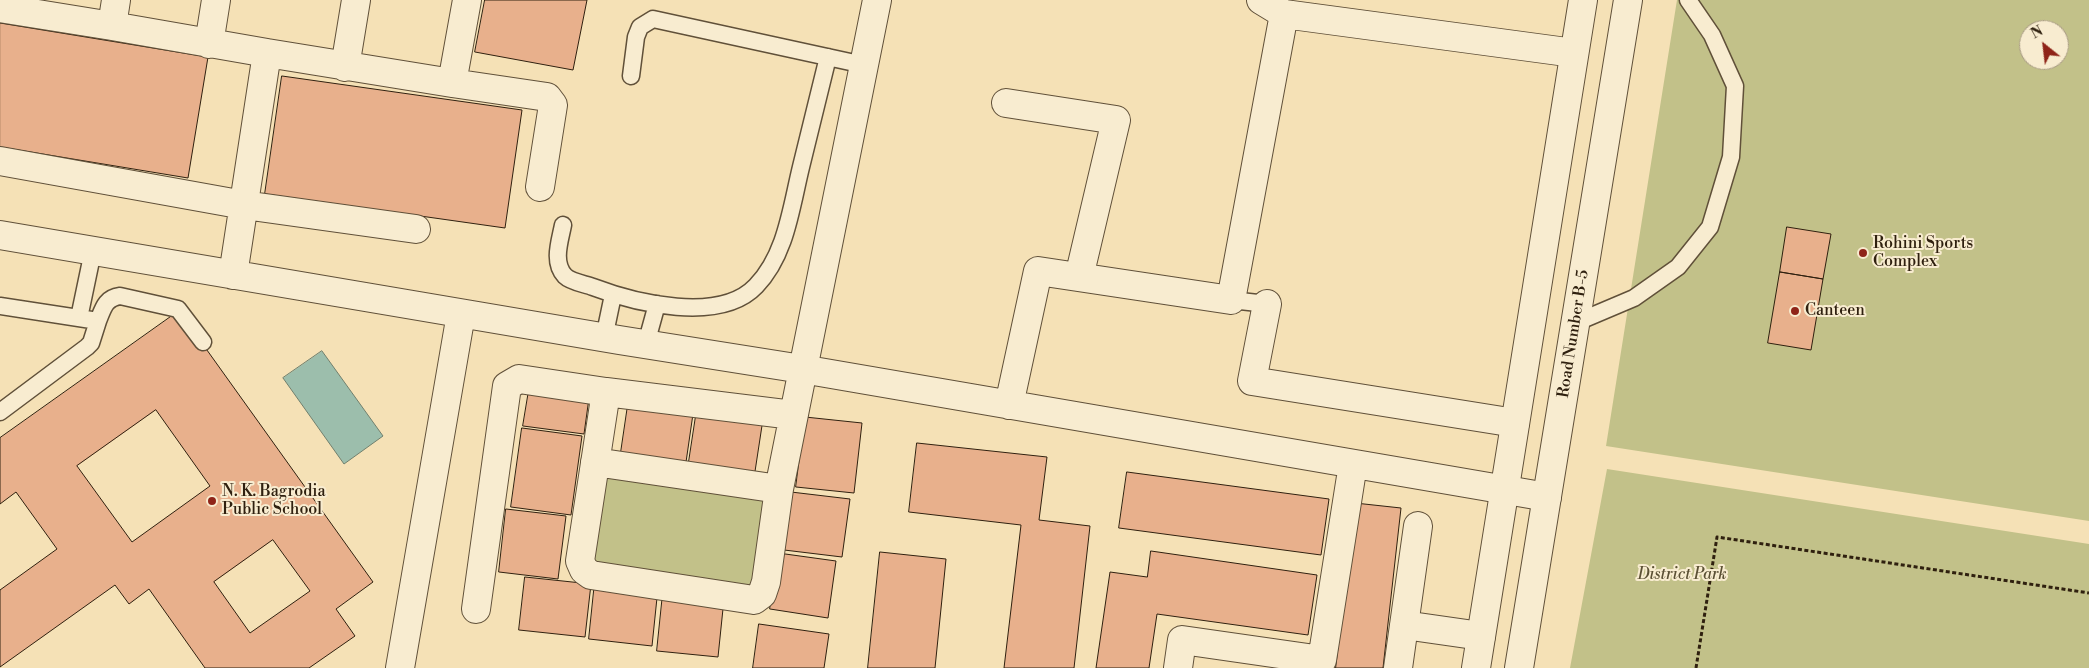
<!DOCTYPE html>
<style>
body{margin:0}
#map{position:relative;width:2089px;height:668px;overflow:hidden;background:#f5e1b6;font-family:"Libre Bodoni",serif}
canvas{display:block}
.north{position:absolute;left:2019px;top:20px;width:50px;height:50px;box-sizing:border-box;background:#f8ecd0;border:1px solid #a89a83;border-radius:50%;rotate:331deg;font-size:14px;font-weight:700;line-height:20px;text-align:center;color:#2f200f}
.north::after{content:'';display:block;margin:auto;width:18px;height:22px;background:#8f2418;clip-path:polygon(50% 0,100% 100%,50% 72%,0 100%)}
</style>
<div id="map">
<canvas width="2089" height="668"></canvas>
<div class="north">N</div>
</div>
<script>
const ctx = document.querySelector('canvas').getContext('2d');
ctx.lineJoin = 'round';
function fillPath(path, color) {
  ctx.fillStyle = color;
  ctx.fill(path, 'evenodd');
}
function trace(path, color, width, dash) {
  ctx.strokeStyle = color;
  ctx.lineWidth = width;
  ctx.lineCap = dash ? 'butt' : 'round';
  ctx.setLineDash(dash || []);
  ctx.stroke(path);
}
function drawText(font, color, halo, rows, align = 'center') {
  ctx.font = font + ' "Libre Bodoni",serif';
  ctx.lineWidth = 4;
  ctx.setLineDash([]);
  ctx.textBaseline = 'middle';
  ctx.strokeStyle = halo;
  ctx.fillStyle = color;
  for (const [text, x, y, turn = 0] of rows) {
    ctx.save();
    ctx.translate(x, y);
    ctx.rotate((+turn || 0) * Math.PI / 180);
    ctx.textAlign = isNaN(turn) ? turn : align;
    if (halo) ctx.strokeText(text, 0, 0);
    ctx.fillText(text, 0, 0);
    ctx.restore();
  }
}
fillPath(new Path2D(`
 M1677 0H2089V521L1606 446ZM2029 30H2059V60H2029Z
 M1607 469 2089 544V668H1570Z
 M604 474 764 498 751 589 590 566Z`), '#c2c189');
const water = new Path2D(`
 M322 351 383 436 344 464 283 378Z`);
fillPath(water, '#9cbeac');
trace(water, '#707f6d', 1);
const building = new Path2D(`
 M485 0H587L573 70 475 52Z
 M0 23 208 57 188 178 0 147Z
 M282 76 522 110 505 228 265 194Z
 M1787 227 1831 234 1823 279 1780 272Z
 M1780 272 1823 279 1811 350 1768 343Z
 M179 311 373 582 336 609 355 636 309 668H205L149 589 129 604 115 585 0 667V590L57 549 16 492 0 504V438ZM156 410 210 486 132 542 77 466ZM273 540 310 591 250 633 214 582Z
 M529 390 589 398 584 434 523 426Z
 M629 398 694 407 685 469 620 459Z
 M697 409 763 419 754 478 688 468Z
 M805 417 862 423 854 493 796 487Z
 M522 428 582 436 571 515 511 507Z
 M917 443 1047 457 1039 520 1090 526 1074 668H1004L1021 525 909 512Z
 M1127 472 1329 499 1321 555 1119 528Z
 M791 492 850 499 842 557 784 550Z
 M1355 503 1401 508 1383 668H1336Z
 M506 509 566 516 558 579 499 572Z
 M1151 551 1317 575 1308 635 1157 614 1149 668H1096L1110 572 1147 577Z
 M880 552 946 559 935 668H868Z
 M778 553 836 561 828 618 770 609Z
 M525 577 591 584 585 637 519 630Z
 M595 581 658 588 652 646 589 639Z
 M663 593 724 599 718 657 657 651Z
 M759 624 829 634 824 668H753Z`);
fillPath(building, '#e8b08c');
trace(building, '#2f200f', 1);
const service = new Path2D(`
 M631 76 636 37 640 27 653 19 864 65
 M563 225C560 241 552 262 565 276 571 282 585 284 593 287 635 303 720 324 756 286 786 255 791 208 801 167 810 131 819 94 828 57
 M1231 300 1267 304
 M0 306 98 321C103 309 105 298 120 296L178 309 203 342
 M79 318 93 251
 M1575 323 1634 298 1678 267 1710 227 1731 157 1735 86 1712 35 1688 0
 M604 338 613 295
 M646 344 657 304
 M0 412 87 347 91 343 98 321`);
const minor = new Path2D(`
 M116 0 112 26 267 53 233 275
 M1261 0 1284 14 1574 53
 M0 8 112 26
 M209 44 216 0
 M267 53 452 83 467 0
 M345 67 356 0
 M452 83 547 97 553 105 540 187
 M1006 103 1116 120 1079 277
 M0 161 244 205 416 229
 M0 235 619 340 802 369 1547 497
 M1267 304 1252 381 1515 423
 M1009 405 1038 271 1231 300 1284 14
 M793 415 606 392 580 561 584 570 591 575 754 600 762 594 766 582 779 489 877 0
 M595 462 779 489
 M476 609 507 386 519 379 606 392
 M1404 625 1481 636
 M400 668 461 314
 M1178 668 1182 640 1322 660 1353 464
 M1398 668 1418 526`);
const tertiary = new Path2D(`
 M1476 668 1583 0
 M1519 668 1628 0`);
trace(service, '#605039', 19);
trace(minor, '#605039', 30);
trace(tertiary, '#605039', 30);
trace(new Path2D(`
 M1696 668 1717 537 2089 593`), '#2f200f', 3, [4, 2.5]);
trace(service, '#f8ecd0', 16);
trace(minor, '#f8ecd0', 28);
trace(tertiary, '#f8ecd0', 28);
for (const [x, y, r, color] of [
 [1863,253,5,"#8f2418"],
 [1795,311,5,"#8f2418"],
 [212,501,5,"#8f2418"]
]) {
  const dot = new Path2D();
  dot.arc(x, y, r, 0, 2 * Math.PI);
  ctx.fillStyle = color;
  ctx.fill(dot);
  trace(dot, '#f8ecd0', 2);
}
drawText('16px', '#2f200f', '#f8ecd0', [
 ["Rohini Sports",1873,244],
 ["Complex",1873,262],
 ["Canteen",1805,311],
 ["N. K. Bagrodia",222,492],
 ["Public School",222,510]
], 'left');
drawText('16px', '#2f200f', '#f8ecd0', [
 ["Road Number B-5",1574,334,-81]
]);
drawText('italic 16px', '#5b5034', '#f8ecd0', [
 ["District Park",1682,575]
]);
</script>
